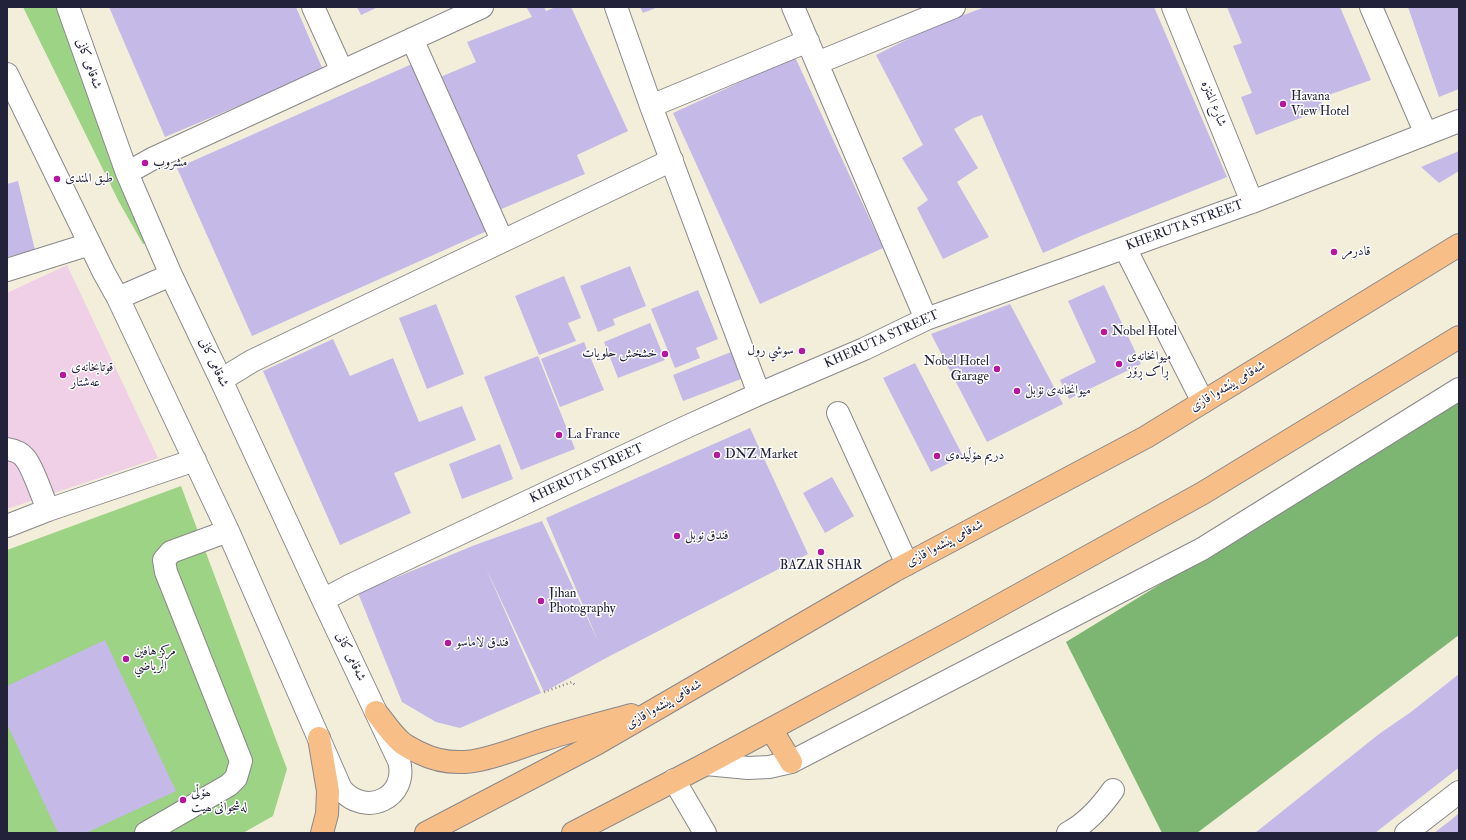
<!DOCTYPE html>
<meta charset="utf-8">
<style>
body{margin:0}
#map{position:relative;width:1466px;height:840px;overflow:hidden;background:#f2eeda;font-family:"IM FELL Double Pica",serif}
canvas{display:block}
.frame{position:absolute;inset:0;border:8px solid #22223b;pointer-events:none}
</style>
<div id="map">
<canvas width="1466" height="840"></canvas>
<div class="frame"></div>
</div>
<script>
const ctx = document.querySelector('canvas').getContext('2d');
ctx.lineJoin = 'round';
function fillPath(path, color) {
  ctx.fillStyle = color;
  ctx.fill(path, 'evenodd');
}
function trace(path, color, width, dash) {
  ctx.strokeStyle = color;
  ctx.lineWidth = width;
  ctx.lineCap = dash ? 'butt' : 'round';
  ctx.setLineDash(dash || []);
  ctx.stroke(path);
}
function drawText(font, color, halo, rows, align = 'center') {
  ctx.font = font + ' "IM FELL Double Pica",Amiri,serif';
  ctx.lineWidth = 3;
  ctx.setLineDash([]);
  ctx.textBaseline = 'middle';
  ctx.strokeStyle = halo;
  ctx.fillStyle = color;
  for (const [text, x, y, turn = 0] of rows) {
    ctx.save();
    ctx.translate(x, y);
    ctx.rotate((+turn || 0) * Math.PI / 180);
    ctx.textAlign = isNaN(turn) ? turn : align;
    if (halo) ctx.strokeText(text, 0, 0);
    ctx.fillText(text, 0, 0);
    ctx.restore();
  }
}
fillPath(new Path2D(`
 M67 265 158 458 7 509V293Z`), '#efd0e7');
fillPath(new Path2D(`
 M23 7H61L159 239 143 244 119 202Z
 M181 486 287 769 273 816 243 833H7V550Z`), '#9cd384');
fillPath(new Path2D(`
 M1459 401V635L1197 833H1162L1066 642Z`), '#7db572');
fillPath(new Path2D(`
 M109 7H296L323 70 165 137Z
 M357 7H378L361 15Z
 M529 7H544L546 11 556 7H571L628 131 577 155 585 174 499 210 438 78 476 62 467 42 532 17 527 8Z
 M640 7H658L643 13Z
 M985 7H1154L1227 177 1081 236 1043 253 982 115 973 118 954 129 978 168 957 182 989 237 943 259 917 208 928 200 902 158 923 145 876 55 932 27Z
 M1227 7H1340L1371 80 1320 98 1324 109 1256 135 1241 97 1252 93 1233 46 1242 43Z
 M1408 7H1459V89L1439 97Z
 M795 57 883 248 760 304 673 113Z
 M412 64 487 231 252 336 177 168Z
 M1459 151V171L1439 183 1421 167Z
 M18 181 35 250 7 257V184Z
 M630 266 646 306 613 319 615 325 598 332 580 286Z
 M564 276 581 318 568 323 576 341 539 355 515 296Z
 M1104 285 1141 364 1069 399 1060 380 1096 362 1068 301Z
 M698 290 718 339 696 348 700 358 675 368 651 309Z
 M436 304 464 374 427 389 399 318Z
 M1010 304 1063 404 987 442 931 334Z
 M650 323 665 360 618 378 604 342Z
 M333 339 350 376 393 358 419 422 462 406 476 440 394 473 411 513 340 545 263 371Z
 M584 342 604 390 560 407 541 359Z
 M731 352 741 379 683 401 673 375Z
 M538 356 575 449 521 470 484 377Z
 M915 363 963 456 931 472 883 378Z
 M750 428 808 554 606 658 544 692 485 566 541 693 460 728 436 722 402 702 358 593 475 545 542 521 598 641 546 518Z
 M500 444 513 479 462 499 449 464Z
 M832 477 854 516 825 533 803 493Z
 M105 640 176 791 86 833H58L7 724V686Z
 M1459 674V768L1457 769 1375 833H1255L1379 734 1411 712Z
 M1459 813V833H1434L1451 820Z`), '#c5b9e8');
const minor = new Path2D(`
 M313 7 342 71
 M616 7 651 106 759 394
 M793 7 926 319
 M1173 7 1252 202
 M1371 7 1426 134
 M412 39 502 240
 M817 63 954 7
 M7 74 104 273 118 298 228 531 341 789C365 818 409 798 399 761L323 600 221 380 171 275 127 173 68 7
 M651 106 808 41
 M127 173 152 159 482 7
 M1125 248 1203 402
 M7 270 90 244
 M118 298 171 275
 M221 380 252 361 672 160
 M838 413 907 564
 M7 449C13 450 20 452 24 457 32 465 43 498 48 510
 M7 526 48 510 195 460
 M323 600 351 585 686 427 759 394 864 349 926 319 1252 202 1459 121
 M706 764 748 768 769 767 791 762 1202 549 1459 389
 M674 780 705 833
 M146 833 229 785 236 778 241 761 166 572 164 560 171 552 228 531
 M1068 833C1087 823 1101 807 1113 790
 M1406 833 1459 792`);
const highway = new Path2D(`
 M376 712C384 722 391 733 401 742 407 747 414 750 420 753 464 775 503 752 546 739 574 730 602 723 631 715
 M771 729 791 762
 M319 738 328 791 327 814 322 833
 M426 833 596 744 894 571 1146 437 1459 245
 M573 833 706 764 959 628 1203 493 1459 337`);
trace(minor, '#8a888a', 24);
trace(highway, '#8a888a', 24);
trace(new Path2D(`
 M544 692 572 682 575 685`), '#8a888a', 2.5, [1, 3]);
trace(minor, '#fff', 22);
trace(highway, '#f7be87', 22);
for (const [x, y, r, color] of [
 [1283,104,4,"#b5179e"],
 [145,163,4,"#b5179e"],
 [57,179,4,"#b5179e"],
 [1334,252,4,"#b5179e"],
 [1104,332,4,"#b5179e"],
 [802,351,4,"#b5179e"],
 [665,354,4,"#b5179e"],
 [1119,364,4,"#b5179e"],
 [997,369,4,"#b5179e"],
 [63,375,4,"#b5179e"],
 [1017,391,4,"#b5179e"],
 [559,435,4,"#b5179e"],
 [717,455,4,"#b5179e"],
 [937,456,4,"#b5179e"],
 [677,536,4,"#b5179e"],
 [821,552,4,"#b5179e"],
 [541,601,4,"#b5179e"],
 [448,643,4,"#b5179e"],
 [126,659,4,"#b5179e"],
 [183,800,4,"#b5179e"]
]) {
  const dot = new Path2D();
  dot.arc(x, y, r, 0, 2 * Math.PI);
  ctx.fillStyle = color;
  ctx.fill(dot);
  trace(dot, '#fff', 1.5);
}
drawText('13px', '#22223b', '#fff', [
 ["شەقامی کانی",88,64,70],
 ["شارع المتنزه",1213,104,68],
 ["KHERUTA STREET",1185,226,-20],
 ["KHERUTA STREET",882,340,-24],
 ["شەقامی کانی",213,363,65],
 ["شەقامی پێشەوا قازی",1228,387,-31],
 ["KHERUTA STREET",587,474,-25],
 ["شەقامی پێشەوا قازی",945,544,-28],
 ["شەقامی کانی",350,657,64],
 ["شەقامی پێشەوا قازی",664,705,-30]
]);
drawText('13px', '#22223b', '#fff', [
 ["Havana",1291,97],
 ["View Hotel",1291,112],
 ["مشروب",153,163],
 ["طبق المندى",65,179],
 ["قادرمر",1342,252],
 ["Nobel Hotel",1112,332],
 ["سوشي رول",794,351,"right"],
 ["خشخش حلويات",657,354,"right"],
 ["میوانخانەی",1127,357],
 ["ڕاک ڕۆز",1127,372],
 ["Nobel Hotel",989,362,"right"],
 ["Garage",989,377,"right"],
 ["قوتابخانەی",71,368],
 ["عەشتار",71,383],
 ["میوانخانەی نۆبڵ",1025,391],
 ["La France",567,435],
 ["DNZ Market",725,455],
 ["دریم ھۆڵیدەی",945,456],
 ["فندق نوبل",685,536],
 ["BAZAR SHAR",821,566,"center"],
 ["Jihan",549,594],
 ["Photography",549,609],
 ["فندق لاماسو",456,643],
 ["مركز هافين",134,652],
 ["الرياضي",134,667],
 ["ھۆڵی",191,793],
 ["لەشجوانی ھیت",191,808]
], 'left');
</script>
